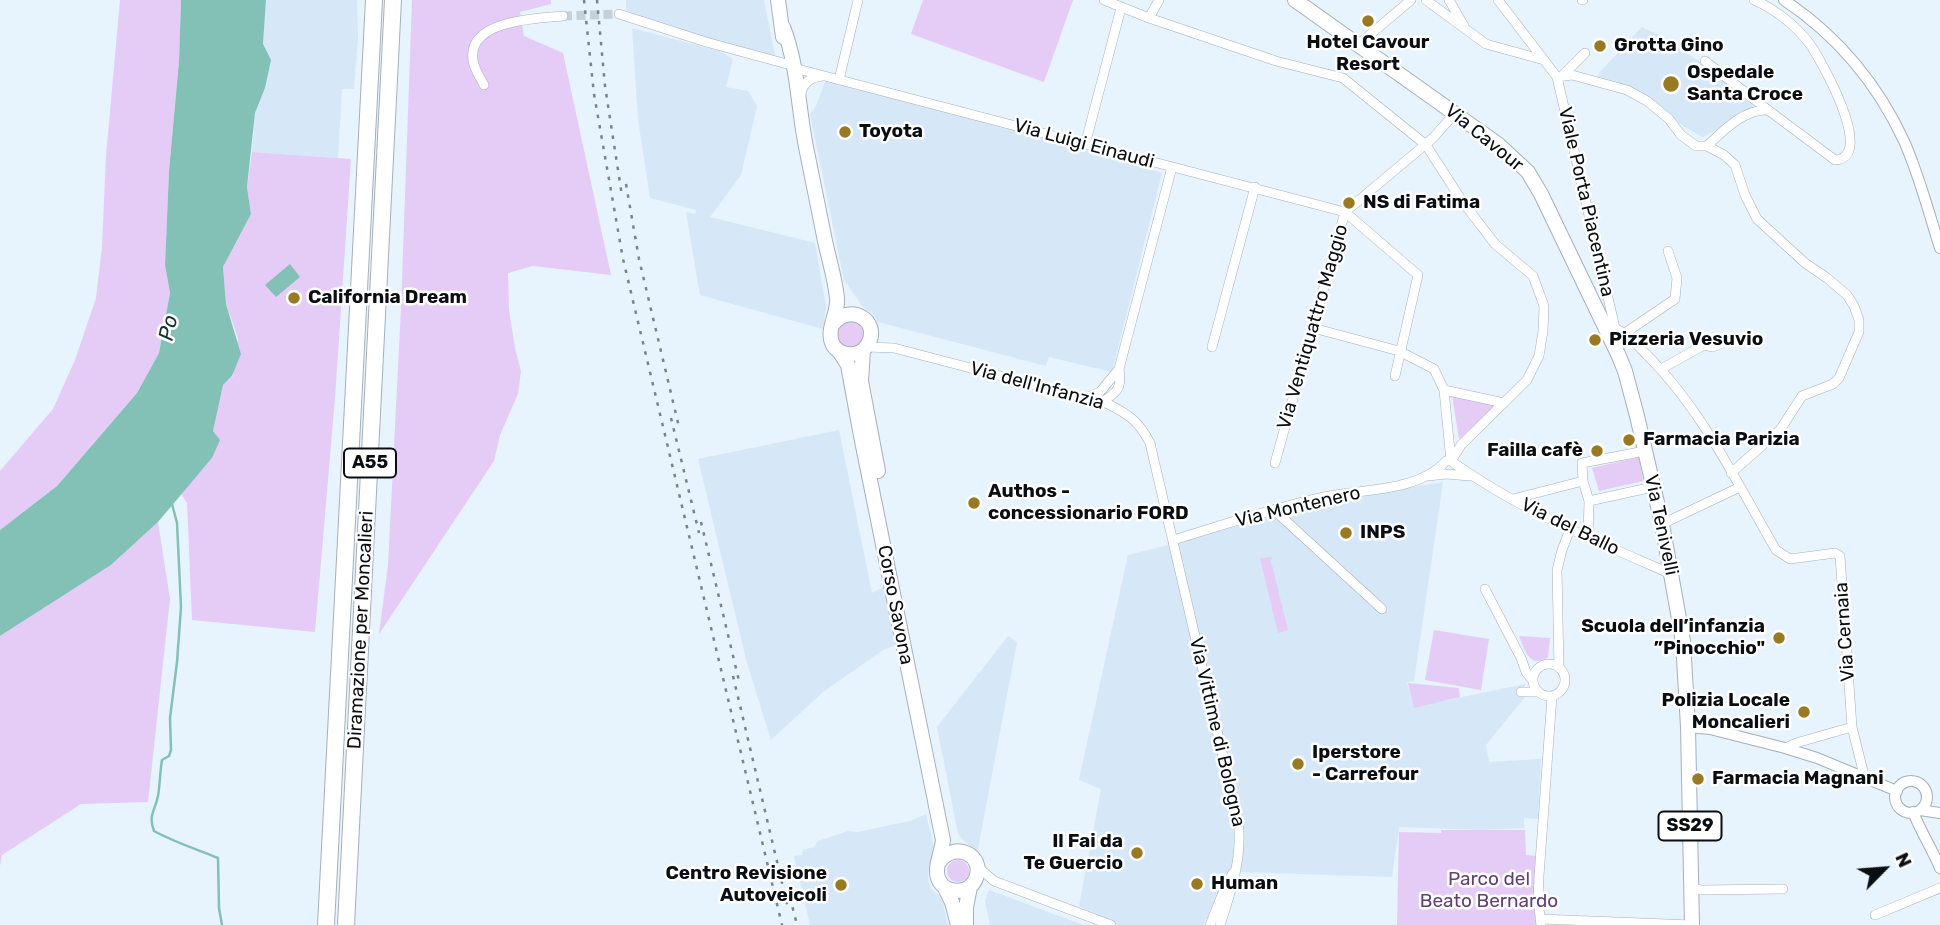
<!DOCTYPE html>
<meta charset="utf-8">
<style>
body{margin:0}
#map{position:relative;width:1940px;height:925px;overflow:hidden;background:#e7f3fd;font-family:Rubik,sans-serif}
canvas{display:block}
.north{position:absolute;left:1849px;top:834px;width:70px;height:70px;-webkit-text-stroke:5px #fff;paint-order:stroke;rotate:65deg;font-size:19px;font-weight:700;line-height:28px;text-align:center;color:#0a0d11}
.north::after{content:'';display:block;margin:auto;width:24px;height:32px;background:#0a0d11;clip-path:polygon(50% 0,100% 100%,50% 72%,0 100%)}
</style>
<div id="map">
<canvas width="1940" height="925"></canvas>
<div class="north">N</div>
</div>
<script>
const ctx = document.querySelector('canvas').getContext('2d');
ctx.lineJoin = 'round';
function fillPath(path, color) {
  ctx.fillStyle = color;
  ctx.fill(path, 'evenodd');
}
function trace(path, color, width, dash) {
  ctx.strokeStyle = color;
  ctx.lineWidth = width;
  ctx.lineCap = dash ? 'butt' : 'round';
  ctx.setLineDash(dash || []);
  ctx.stroke(path);
}
function drawText(font, color, halo, rows, align = 'center') {
  ctx.font = font + ' Rubik,sans-serif';
  ctx.lineWidth = 5;
  ctx.setLineDash([]);
  ctx.textBaseline = 'middle';
  ctx.strokeStyle = halo;
  ctx.fillStyle = color;
  for (const [text, x, y, turn = 0] of rows) {
    ctx.save();
    ctx.translate(x, y);
    ctx.rotate((+turn || 0) * Math.PI / 180);
    ctx.textAlign = isNaN(turn) ? turn : align;
    if (halo) ctx.strokeText(text, 0, 0);
    ctx.fillText(text, 0, 0);
    ctx.restore();
  }
}
fillPath(new Path2D(`
 M266 0H357L358 38 354 89H342L338 158 252 152 255 113 265 88 263 44Z
 M626 0H764L775 55 764 54 661 26 626 10Z
 M1642 27 1663 37 1711 69 1752 102 1754 107 1752 110 1703 137 1685 127 1647 98 1597 79 1599 73Z
 M632 28 722 52 733 59 726 87 748 91 757 106 741 175 710 217 815 243 826 307 823 329 700 295 686 212 695 214 696 210 650 198 638 119Z
 M826 79 1033 134 1162 173 1112 372 1049 357 1046 366 878 322 872 313 862 306 844 280 810 114 816 106Z
 M839 430 872 593 885 586 898 644 883 650 823 692 771 740 747 663 698 459Z
 M1443 482 1414 681 1407 682 1414 707 1525 684V697L1486 745 1489 762 1541 759 1538 819 1524 818V828L1481 830 1399 827 1392 877 1241 872 1219 898 1203 925H1110V920L1079 906 1101 789 1079 780 1128 555 1180 542 1333 500Z
 M1008 636 1017 642 977 854 958 834 937 727Z
 M926 814 935 851 929 865 928 878 930 888 942 898 948 925H810L794 856 802 855 803 850 814 847 818 841 848 831 858 832 910 821Z
 M989 890 1000 894 1083 925H990L985 901Z`), '#d6e7f8');
fillPath(new Path2D(`
 M120 0H181L179 61 169 171 165 265 170 293 159 353 137 393 57 486 0 530V471L53 409 75 360 96 298 102 247 106 156Z
 M412 0H551V4L520 12 524 36 563 53 611 275 533 266 508 273 509 310 515 348 521 371 518 394 500 435 494 461 379 634 388 565 401 308Z
 M923 0H1073L1044 82 911 34Z
 M252 152 351 159 335 398 315 632 192 620 187 503 181 494 212 458V431L223 385 233 376 238 338 226 304 223 267 251 214 247 187Z
 M837 334a14 14 0 1 1 28 0a14 14 0 1 1-28 0Z
 M1452 395 1498 404 1459 439Z
 M1639 457 1643 481 1599 491 1592 468Z
 M158 522 170 599 148 802 81 804 2 855 0 866V636L111 565Z
 M1272 557 1271 561 1288 630 1278 633 1260 558Z
 M1434 630 1489 639 1481 690 1425 680Z
 M1519 636 1550 638 1548 657C1529 669 1525 650 1519 636Z
 M1408 683 1459 688 1460 697 1414 708Z
 M1441 830H1525L1526 855 1537 856 1533 904 1537 925H1397L1399 832 1441 833Z
 M947 871a11 11 0 1 1 22 0a11 11 0 1 1-22 0Z`), '#e4ccf7');
fillPath(new Path2D(`
 M181 0H266L263 44 271 60 265 88 255 113 247 187 251 214 223 267 226 304 241 354 232 376 223 385 213 431 220 440 212 458 158 522 111 565 0 636V530L57 486 137 393 159 353 170 293 165 265 169 171 179 61Z
 M290 264 300 277 276 297 265 285Z`), '#83c1b7');
trace(new Path2D(`
 M172 504 177 523 181 607 177 662 170 718 171 750 169 756 162 760C160 772 160 784 158 796 155 811 148 815 154 831 174 842 196 849 218 858L219 908 222 925`), '#83c1b7', 2.5);
trace(new Path2D(`
 M563 16 619 14`), '#c6d0da', 9, [9, 4.5]);
const minor = new Path2D(`
 M1104 0 1149 18 1276 61 1343 78 1426 145 1462 201 1495 244 1533 276 1544 306 1543 331 1539 356 1527 380 1461 445 1451 461H1446C1419 492 1361 489 1324 497 1273 508 1223 525 1173 540
 M1426 0 1486 44 1544 60
 M1449 0 1464 26
 M1498 0 1557 77 1615 328
 M1582 0H1583
 M619 14 706 42 787 64
 M1149 18 1159 0
 M1359 44 1411 0
 M1705 61 1768 110
 M794 68 1345 212 1418 275 1395 376
 M1563 75 1585 53
 M1557 77 1572 75 1627 90 1647 101 1669 119 1681 135 1696 146H1707L1724 155 1735 165 1745 195 1757 219 1805 263 1827 278 1847 295 1854 306 1859 320V332L1839 378 1833 384 1802 396 1780 430 1731 473
 M839 80 858 0
 M484 85C480 77 474 69 473 60 467 20 538 18 563 16
 M801 94C803 82 811 77 823 76
 M1085 145 1121 8
 M1707 146C1724 130 1744 109 1768 110L1835 160C1877 158 1820 58 1809 43 1796 26 1774 8 1754 0
 M1313 328 1399 351 1434 369 1444 390 1451 461
 M1615 328C1628 334 1637 345 1648 356 1703 411 1737 483 1776 550L1790 559 1835 553 1840 556 1852 727 1865 779
 M1625 333 1675 299 1677 278 1668 251
 M867 347 894 348 1108 404C1130 415 1139 422 1150 443L1238 821C1243 856 1231 892 1220 925
 M1212 347 1255 187
 M1661 369 1704 345 1713 347 1727 341
 M1444 390 1504 403
 M1086 398 1100 392 1119 369 1172 167
 M1102 402C1118 392 1122 388 1119 369
 M1645 451 1582 463 1583 481 1589 501 1653 487
 M1451 461C1518 509 1596 541 1671 574
 M1275 463 1345 212 1433 138 1455 113
 M1428 476 1446 474 1470 476
 M1513 499 1583 481
 M1274 510 1382 609
 M1662 524 1740 487
 M1588 537 1589 501
 M1485 589 1521 658 1526 672 1533 681
 M1533 680a16 16 0 1 1 32 0a16 16 0 1 1-32 0Z
 M1559 668 1557 570 1562 550 1570 529
 M1521 692H1539
 M1785 748 1796 743 1852 727
 M977 866 994 881 1111 925
 M1691 888 1701 890 1783 889
 M1875 915 1940 888
 M1540 919 1692 925
 M1210 925 1226 885 1233 873
 M1541 925 1538 900 1539 876 1552 696`);
const tertiary = new Path2D(`
 M1784 0C1838 36 1877 83 1904 141 1919 175 1929 213 1940 248
 M1688 727 1710 729 1785 748 1817 758 1897 791
 M1895 797a16 16 0 1 1 32 0a16 16 0 1 1-32 0Z
 M1920 810 1940 813
 M1913 812C1921 832 1932 849 1940 868`);
const primary = new Path2D(`
 M778 0 783 37
 M1295 0 1499 145 1528 172 1541 194 1618 354 1625 371 1637 416 1662 524 1683 641 1688 727 1692 925
 M783 27C798 65 798 107 806 147 812 178 819 210 825 241 829 260 835 278 837 298 839 313 825 330 833 345 841 358 861 357 868 344 881 321 850 302 833 324
 M863 350 861 381 878 471
 M839 351 848 365 861 436 943 840C942 852 934 867 938 878 944 895 970 895 976 878 985 855 955 841 940 861
 M945 888 952 902 958 925
 M966 925V907L970 887`);
const motorway = new Path2D(`
 M326 925 374 0
 M346 925 393 0`);
trace(minor, '#a5b0ba', 10);
trace(tertiary, '#a5b0ba', 12);
trace(primary, '#a5b0ba', 16);
trace(motorway, '#a5b0ba', 18);
trace(minor, '#fff', 9);
trace(tertiary, '#fff', 10);
trace(primary, '#fff', 14);
trace(motorway, '#fff', 16);
trace(new Path2D(`
 M584 0 594 94 623 259 782 925
 M597 0 605 86 622 196
 M626 184 639 259 679 427
 M671 418 699 533
 M701 522 740 685
 M733 676 788 908
 M790 897 797 925`), '#7b8289', 2.5, [3.5, 7]);
for (const [x, y, r, color] of [
 [1368,21,7,"#997a23"],
 [1600,46,7,"#997a23"],
 [1671,84,9,"#997a23"],
 [845,132,7,"#997a23"],
 [1349,203,7,"#997a23"],
 [294,298,7,"#997a23"],
 [1595,340,7,"#997a23"],
 [1629,440,7,"#997a23"],
 [1597,451,7,"#997a23"],
 [974,503,7,"#997a23"],
 [1346,533,7,"#997a23"],
 [1779,638,7,"#997a23"],
 [1804,712,7,"#997a23"],
 [1298,764,7,"#997a23"],
 [1698,779,7,"#997a23"],
 [1137,853,7,"#997a23"],
 [1197,884,7,"#997a23"],
 [841,885,7,"#997a23"]
]) {
  const dot = new Path2D();
  dot.arc(x, y, r, 0, 2 * Math.PI);
  ctx.fillStyle = color;
  ctx.fill(dot);
  trace(dot, '#fff', 2.5);
}
for (const [x, y, w] of [
 [370,463,52],
 [1690,826,63]
]) {
  const box = new Path2D();
  box.roundRect(x - w / 2, y - 14.5, w, 29, 5);
  ctx.fillStyle = '#fff';
  ctx.fill(box);
  trace(box, '#0a0d11', 2);
}
drawText('bold 18px', '#0a0d11', null, [
 ["A55",370,463],
 ["SS29",1690,826]
]);
drawText('bold 19px', '#0a0d11', '#fff', [
 ["Hotel Cavour",1368,43,"center"],
 ["Resort",1368,65,"center"],
 ["Grotta Gino",1614,46],
 ["Ospedale",1687,73],
 ["Santa Croce",1687,95],
 ["Toyota",859,132],
 ["NS di Fatima",1363,203],
 ["California Dream",308,298],
 ["Pizzeria Vesuvio",1609,340],
 ["Farmacia Parizia",1643,440],
 ["Failla cafè",1583,451,"right"],
 ["Authos -",988,492],
 ["concessionario FORD",988,514],
 ["INPS",1360,533],
 ["Scuola dell’infanzia",1765,627,"right"],
 ["”Pinocchio\"",1765,649,"right"],
 ["Polizia Locale",1790,701,"right"],
 ["Moncalieri",1790,723,"right"],
 ["Iperstore",1312,753],
 ["- Carrefour",1312,775],
 ["Farmacia Magnani",1712,779],
 ["Il Fai da",1123,842,"right"],
 ["Te Guercio",1123,864,"right"],
 ["Centro Revisione",827,874,"right"],
 ["Autoveicoli",827,896,"right"],
 ["Human",1211,884]
], 'left');
drawText('19px', '#0a0d11', '#fff', [
 ["Via Cavour",1484,138,39],
 ["Via Luigi Einaudi",1084,144,15],
 ["Viale Porta Piacentina",1586,202,77],
 ["Via Ventiquattro Maggio",1313,327,-74],
 ["Via dell'Infanzia",1037,386,15],
 ["Via Montenero",1298,507,-13],
 ["Via Tenivelli",1661,525,78],
 ["Via del Ballo",1570,527,26],
 ["Corso Savona",895,605,79],
 ["Diramazione per Moncalieri",361,630,-87],
 ["Via Cernaia",1845,632,-94],
 ["Via Vittime di Bologna",1217,732,77]
]);
drawText('19px', '#614077', '#fff', [
 ["Parco del",1489,880],
 ["Beato Bernardo",1489,902]
]);
drawText('italic 21px', '#14332e', '#fff', [
 ["Po",169,328,-78]
]);
</script>
